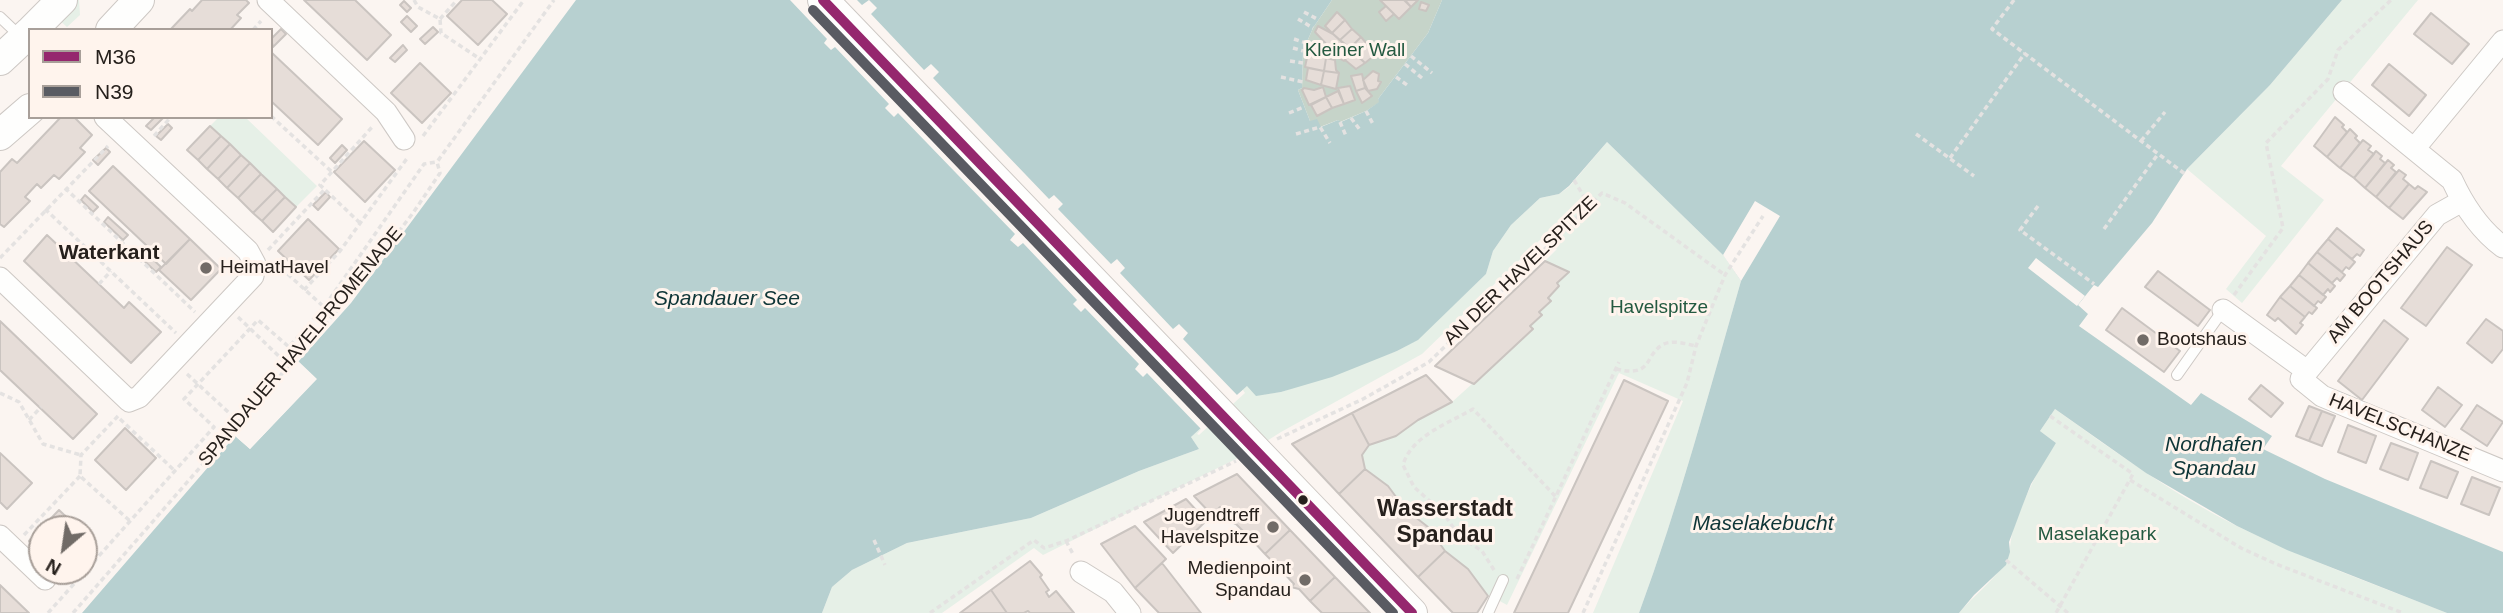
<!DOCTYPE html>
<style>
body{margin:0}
#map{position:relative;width:2503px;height:613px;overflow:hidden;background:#fbf5f1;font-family:Arial,sans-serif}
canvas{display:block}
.legend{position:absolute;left:28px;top:28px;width:245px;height:91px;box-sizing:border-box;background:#fff4ed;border:2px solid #a89f99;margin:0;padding:9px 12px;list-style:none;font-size:21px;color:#26201c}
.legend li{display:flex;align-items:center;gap:14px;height:35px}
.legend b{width:35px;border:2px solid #a89f99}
.north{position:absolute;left:28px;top:515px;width:70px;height:70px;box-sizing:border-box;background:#fff4ed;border:2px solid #a89f99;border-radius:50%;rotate:209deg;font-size:19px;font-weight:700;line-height:28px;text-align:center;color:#26201c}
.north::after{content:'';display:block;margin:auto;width:24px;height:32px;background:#716b67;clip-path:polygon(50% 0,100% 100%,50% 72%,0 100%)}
</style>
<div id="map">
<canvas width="2503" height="613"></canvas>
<ul class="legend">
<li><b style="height:9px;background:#95276e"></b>M36</li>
<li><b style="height:9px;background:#595b62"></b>N39</li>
</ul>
<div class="north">N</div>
</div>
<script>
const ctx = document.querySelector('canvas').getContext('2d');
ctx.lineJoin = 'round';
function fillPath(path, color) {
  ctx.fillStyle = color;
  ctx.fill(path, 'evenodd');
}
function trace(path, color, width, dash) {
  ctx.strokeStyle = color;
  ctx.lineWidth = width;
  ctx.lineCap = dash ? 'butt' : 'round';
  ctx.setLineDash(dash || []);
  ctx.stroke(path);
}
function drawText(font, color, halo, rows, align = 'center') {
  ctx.font = font + ' Arial,sans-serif';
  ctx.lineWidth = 6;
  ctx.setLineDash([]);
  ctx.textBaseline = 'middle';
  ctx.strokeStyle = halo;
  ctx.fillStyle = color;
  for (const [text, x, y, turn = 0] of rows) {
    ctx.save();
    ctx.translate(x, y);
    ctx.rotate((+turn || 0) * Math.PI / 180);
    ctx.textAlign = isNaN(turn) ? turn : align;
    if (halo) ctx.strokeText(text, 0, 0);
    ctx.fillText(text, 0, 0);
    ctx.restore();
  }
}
fillPath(new Path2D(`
 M74 0H79L80 15 67 27 57 18Z
 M2342 0H2418L2281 166 2324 200 2242 303 2226 289 2266 236 2187 169 2270 85Z
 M219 117H245L317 186 296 207 210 126Z
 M1607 142 1724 256 1741 281C1709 392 1679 505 1639 613H1593L1683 401 1619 373 1507 605 1485 593 1468 569 1445 551 1428 527 1405 509 1388 486 1365 469 1362 455 1369 445 1396 436 1418 420 1452 402 1533 329 1530 326 1541 314 1539 312 1550 301 1548 298 1559 286 1557 283 1568 272 1545 261 1557 249 1540 240 1422 354 1281 432 1248 453 1043 555 1034 548 942 613H822L832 587 852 570 907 543 1031 518 1139 471 1199 449 1191 437 1248 385 1258 395 1281 392 1397 351 1417 340 1486 274 1493 251 1511 225 1540 198 1559 194 1569 187Z
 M2055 409C2114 451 2174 495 2239 527 2306 560 2377 585 2447 613H1959C1974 595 1994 581 2006 561 2011 551 2010 540 2013 530 2024 499 2037 469 2056 443L2040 431Z`), '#e6f0e7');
fillPath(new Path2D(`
 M1332 0H1442L1428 33 1378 99 1380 102 1366 111 1340 122 1338 120 1320 127 1310 121 1298 90 1302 88 1303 51 1313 28Z`), '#c6d4c9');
fillPath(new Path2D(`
 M576 0H1332L1313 28 1303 51 1302 88 1298 90 1310 121 1317 119 1321 127 1338 120 1341 122 1366 111 1379 102 1378 99 1428 33 1442 0H2342L2270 85 2187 169 2152 223 2098 287 2094 285 2078 305 2088 314 2079 326 2191 405 2201 393 2272 436 2263 449 2325 479 2503 552V613H2447L2287 550 2237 526 2146 473 2055 409 2040 431 2056 443 2031 484 2022 507 2009 542 2010 552 2006 565 1974 595 1959 613H1639C1679 505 1709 392 1741 281L1724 256 1607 142 1569 186 1559 194 1540 198 1511 225 1493 251 1486 274 1418 340 1397 351 1332 377 1281 392 1256 396 1247 386 1191 437 1199 449 1139 471 1031 518 907 543 852 570 832 587 822 613H82L235 436 250 449 316 379 298 362 351 303Z`), '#b7d0d0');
fillPath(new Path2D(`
 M790 0H857L862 5 869 0 877 8 871 14 924 70 931 64 939 72 933 78 1049 199 1054 195 1063 204 1058 209 1111 264 1117 259 1125 268 1120 273 1173 329 1179 324 1188 333 1183 339 1237 395 1243 390 1245 393 1199 435 1197 434 1201 429 1147 373 1143 377 1135 369 1139 364 1085 308 1081 312 1073 304 1077 300 1023 243 1018 247 1010 240 1015 234 898 113 894 117 885 108 889 104 835 47 831 50 824 43 827 39Z
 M1755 201 1780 216 1741 281 1723 255Z
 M2036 258 2085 296 2077 306 2028 268Z
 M296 359 317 379 250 449 232 433H237L250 444 312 379 296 364Z`), '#fbf5f1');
const building = new Path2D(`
 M202 0H246L249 3 237 15 241 18 230 30H170L190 9 192 11Z
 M304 0H355L391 35 367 60Z
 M462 0H492L507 14 478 45 447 16Z
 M1380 0H1404L1411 7 1399 19Z
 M1405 0H1418L1411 7Z
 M404 1 411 8 407 12 400 5Z
 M1421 2 1429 5 1426 11 1419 9Z
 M1386 6 1394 14 1386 21 1379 12Z
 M1337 12 1345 20 1332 33 1325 26Z
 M2431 13 2469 44 2452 64 2414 34Z
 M407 16 417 26 411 32 401 22Z
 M1345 20 1352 29 1340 40 1332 33Z
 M1318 26 1333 34 1345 45 1335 56 1326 52 1329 47 1315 32Z
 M433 27 438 32 425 44 420 39Z
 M281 29 286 34 273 47 271 39Z
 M1352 29 1361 37 1350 48 1340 40Z
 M1361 37 1367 44 1357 55 1350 48Z
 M1367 44 1373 51 1376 48 1380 51 1365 63 1357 55Z
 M403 45 407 50 395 62 390 58Z
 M1345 45 1352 51 1344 61 1335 56Z
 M1352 51 1365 63 1356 69 1345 60Z
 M271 52 342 119 318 145 271 101Z
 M1308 53 1326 58 1324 71 1305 67Z
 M1326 58 1335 60 1336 70 1339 73 1324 71Z
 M420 63 451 93 422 123 391 93Z
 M2389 64 2426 95 2409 116 2372 85Z
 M1308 68 1324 71 1321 85 1306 80Z
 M1324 71 1339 73 1336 89 1321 85Z
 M1373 71 1379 74 1378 81 1381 82 1377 89 1368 91 1363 80Z
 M1362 74 1365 88 1356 91 1351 76Z
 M1350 86 1355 100 1344 104 1338 88Z
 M1323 87 1326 97 1309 105 1302 90 1304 88 1314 90Z
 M1365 88 1372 96 1362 103 1356 91Z
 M1338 91 1344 104 1332 108 1326 97Z
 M1326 97 1332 108 1317 116 1311 105Z
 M61 117H74L92 135 80 148 85 152 59 179 54 175 41 188 37 184 25 197 30 201 4 227 0 224V172L12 159 17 163Z
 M155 117 163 118 151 130 146 126Z
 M2335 117 2344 125 2342 127 2347 132 2327 157 2314 146Z
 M168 124 172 128 161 140 156 136Z
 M210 126 221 136 198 160 187 150Z
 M2350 129 2357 136 2355 138 2360 143 2340 168 2327 157Z
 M221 136 230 144 207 169 198 160Z
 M2363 140 2371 146 2368 150 2374 154 2354 178 2340 168Z
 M364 141 395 170 365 202 334 172Z
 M230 144 241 155 218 179 207 169Z
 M342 145 347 150 335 163 330 158Z
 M106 148 110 152 98 165 93 160Z
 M2376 151 2382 156 2380 159 2385 163 2365 188 2354 178Z
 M241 155 250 163 227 188 218 179Z
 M2388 160 2394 165 2391 168 2396 172 2376 197 2365 188Z
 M250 163 261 174 238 198 227 188Z
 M113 166 190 239 166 264 89 191Z
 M2399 170 2406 175 2403 179 2409 184 2389 208 2376 197Z
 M261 174 277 189 253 213 238 198Z
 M2409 184 2415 189 2418 186 2427 192 2403 219 2389 208Z
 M277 189 285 197 262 221 253 213Z
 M326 192 330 197 318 210 313 205Z
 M85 195 98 207 93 212 81 200Z
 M285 197 296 207 273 232 262 221Z
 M108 217 128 235 123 240 104 222Z
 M308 219 339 249 309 280 278 251Z
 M2337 228 2364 250 2360 256 2357 254 2352 259 2328 239Z
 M47 235 124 308 129 302 161 332 131 363 24 261Z
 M190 239 221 269 191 300 159 270Z
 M2328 239 2355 262 2349 269 2346 267 2342 272 2317 252Z
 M2447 247 2472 265 2426 326 2401 308Z
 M141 248 161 267 156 272 136 253Z
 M2317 252 2345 275 2340 281 2337 278 2332 283 2308 263Z
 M1545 261 1569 272 1557 283 1559 286 1548 298 1551 301 1539 312 1542 315 1530 326 1533 329 1474 384 1435 366Z
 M2308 263 2335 286 2330 292 2328 289 2323 295 2299 275Z
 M2158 271 2210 310 2198 326 2145 287Z
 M2299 275 2326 297 2321 303 2318 301 2314 306 2290 286Z
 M2290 286 2317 308 2312 314 2309 312 2305 317 2280 297Z
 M2280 297 2305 317 2300 323 2303 325 2296 334 2278 318 2275 321 2267 315Z
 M2122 308 2180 351 2164 372 2106 330Z
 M2486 319 2503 331V349L2492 363 2467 343Z
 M2384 320 2408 339 2362 400 2338 381Z
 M0 321 97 414 73 439 0 370Z
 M1426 375 1452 402 1418 420 1396 436 1369 445 1352 413Z
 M1624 380 1668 401 1568 613H1514Z
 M2261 385 2283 403 2271 417 2249 399Z
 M2438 387 2462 405 2445 427 2422 410Z
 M2477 405 2503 422 2487 446 2461 429Z
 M2309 406 2322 411 2309 441 2296 436Z
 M2322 411 2335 416 2322 446 2309 441Z
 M1352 413 1369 445 1362 455 1365 469 1339 494 1292 444Z
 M2348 425 2376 436 2366 463 2338 452Z
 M125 428 156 458 126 490 95 460Z
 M2391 443 2418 453 2408 480 2380 469Z
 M0 453 32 483 7 509 0 502Z
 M2431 461 2458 472 2447 498 2420 488Z
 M1365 469 1388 486 1405 509 1428 527 1445 551 1418 577 1339 494Z
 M1237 474 1290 530 1265 554 1254 542 1246 539 1249 537 1236 524 1229 521 1231 519 1220 507 1212 515 1194 496Z
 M2472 477 2500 488 2489 515 2461 504Z
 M1186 499 1206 521 1173 553 1144 522Z
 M59 510 79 529H42V553L29 541Z
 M1135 526 1166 559 1135 588 1101 544Z
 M1290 530 1335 577 1310 601 1299 589 1291 587 1294 584 1282 571 1273 568 1277 566 1265 554Z
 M1445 551 1468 569 1488 596 1477 613H1453L1418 577Z
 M1030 561 1042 575 1040 577 1049 590 1046 592 1049 597 1056 591 1074 613H1030L1028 611 1024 613H1007L991 590Z
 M1162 563 1201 613H1159L1135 588Z
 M1335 577 1370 613H1322L1310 601Z
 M0 585 29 613H0Z
 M991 590 1007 613H960Z`);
fillPath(building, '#e6ddd8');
trace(building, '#cac4c0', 2);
const lane = new Path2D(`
 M0 17 21 37
 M2177 375 2223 310
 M1488 613 1503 580`);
const street = new Path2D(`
 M268 0 386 112 404 139
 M2344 92 2452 180C2464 206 2480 230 2503 247
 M2414 149 2503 41
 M2462 201 2437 215 2301 379 2322 396 2503 471
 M0 278 129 401 139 397 253 276 255 264 248 251 105 117
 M2223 310 2307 371
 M0 536 45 579
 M1081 572 1113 592 1130 613`);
const secondary = new Path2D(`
 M823 0 1412 613
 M32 30 62 0
 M111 30 139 0
 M0 60 30 32
 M0 135 30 109`);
trace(lane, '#cdc8c4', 12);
trace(street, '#cdc8c4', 23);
trace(secondary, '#cdc8c4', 32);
trace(new Path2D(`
 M414 0 418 7 440 19 441 33 480 59
 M2014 0 1992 29 2185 174
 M1304 12 1319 20
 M440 19 457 0
 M1298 19 1313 28
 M253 30 261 21
 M1294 39 1306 43
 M1293 48 1303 51
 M1411 56 1432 73
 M1290 61 1303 63
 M1405 64 1422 78
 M1281 77 1303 82
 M1396 77 1407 85
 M1366 111 1373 124
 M1289 113 1304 107
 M271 116 332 172
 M1351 118 1360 130
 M1340 122 1346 136
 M1296 134 1320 127 1330 143
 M1916 134 1974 176
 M154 136 171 117
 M423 136 524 0
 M2141 141 2165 112
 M1950 158 2025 53
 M1574 180 1589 205
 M65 188 195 312
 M2038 206 2020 230 2094 284
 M45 209 176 333
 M360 223 320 185 373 126
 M2104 229 2158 154
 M268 250 325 189
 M67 253 78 241
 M0 258 108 146
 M273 267 281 268 324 307 424 164 437 162
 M99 284 111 271
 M304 290 340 251 408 157
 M2234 295 2283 228 2266 143 2328 79 2338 50 2391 0
 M238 317 288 365
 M1616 369C1653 378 1644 356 1662 345 1672 339 1686 344 1696 346
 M187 374 239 422
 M0 393 19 402 43 444 81 455
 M118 416 81 455 80 476 130 521
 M2050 416 2133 474 2056 613
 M120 419 175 471
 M29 420 41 407
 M1277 439 1363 399 1429 362 1602 193 1625 203 1725 275
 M2130 480 2241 548 2276 564 2403 613
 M24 535 80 476
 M874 540 885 565
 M1066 541 1073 554
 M2006 560 2068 613
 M1494 570 1482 551 1459 536 1444 514 1414 487 1403 465C1411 436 1449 423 1473 409L1556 497
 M1517 579 1619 362
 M48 613 214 427 184 399 258 320 289 347 324 307
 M73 613 347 299 413 213 440 173 437 162 554 0
 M930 613 1034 540 1044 548 1066 541 1236 461
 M1583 613 1687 383 1696 346 1725 275 1763 216`), '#e4e2e1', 3.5, [5, 3.5]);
trace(lane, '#fefefd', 10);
trace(street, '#fefefd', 21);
trace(secondary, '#fefefd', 30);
trace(new Path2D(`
 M823 0 1412 613`), '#95276e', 10);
trace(new Path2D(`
 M813 10 1393 613`), '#595b62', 10);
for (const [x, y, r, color] of [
 [206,268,7,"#716b67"],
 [2143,340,7,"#716b67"],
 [1303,500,6,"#26201c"],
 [1273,527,7,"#716b67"],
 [1305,580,7,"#716b67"]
]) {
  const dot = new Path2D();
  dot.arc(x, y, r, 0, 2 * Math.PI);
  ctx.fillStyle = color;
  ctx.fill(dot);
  trace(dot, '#fff4ed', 2.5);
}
drawText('19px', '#245a41', '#fff4ed', [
 ["Kleiner Wall",1355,51],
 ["Havelspitze",1659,308],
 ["Maselakepark",2097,535]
]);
drawText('19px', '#26201c', '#fff4ed', [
 ["HeimatHavel",220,268],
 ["Bootshaus",2157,340],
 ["Jugendtreff",1259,516,"right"],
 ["Havelspitze",1259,538,"right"],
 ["Medienpoint",1291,569,"right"],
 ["Spandau",1291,591,"right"]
], 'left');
drawText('19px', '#26201c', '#fff4ed', [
 ["AN DER HAVELSPITZE",1521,271,-44],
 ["AM BOOTSHAUS",2381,282,-50],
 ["SPANDAUER HAVELPROMENADE",301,347,-50],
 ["HAVELSCHANZE",2400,428,22]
]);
drawText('bold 21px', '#26201c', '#fff4ed', [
 ["Waterkant",109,253]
]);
drawText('italic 21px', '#0e3537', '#fff4ed', [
 ["Spandauer See",727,299],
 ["Nordhafen",2214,445],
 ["Spandau",2214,469],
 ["Maselakebucht",1763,524]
]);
drawText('bold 23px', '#26201c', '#fff4ed', [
 ["Wasserstadt",1445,510],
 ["Spandau",1445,536]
]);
</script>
